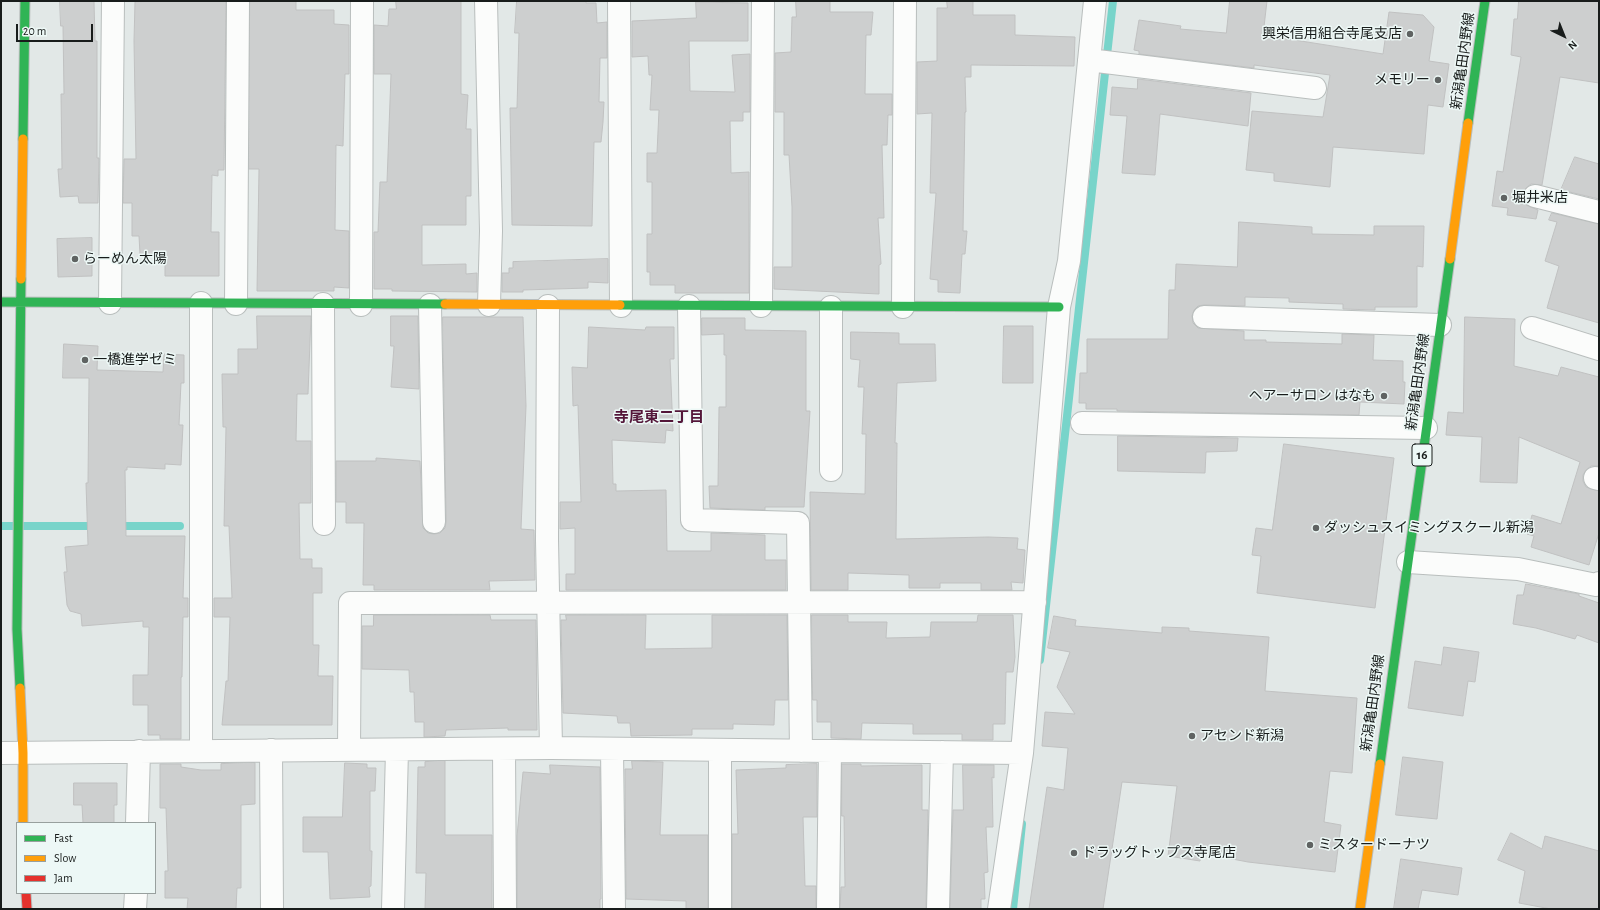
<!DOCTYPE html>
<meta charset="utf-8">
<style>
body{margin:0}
#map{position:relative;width:1600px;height:910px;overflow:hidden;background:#e2e8e7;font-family:"Alegreya Sans",sans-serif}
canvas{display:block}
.frame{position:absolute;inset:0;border:2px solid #181c1b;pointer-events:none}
.legend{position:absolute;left:16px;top:822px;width:140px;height:72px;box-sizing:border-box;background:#edf8f6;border:1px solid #98a09e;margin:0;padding:5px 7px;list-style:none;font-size:12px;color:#181c1b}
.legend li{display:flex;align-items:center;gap:8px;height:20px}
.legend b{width:20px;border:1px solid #98a09e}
.north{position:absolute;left:1544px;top:16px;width:40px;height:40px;-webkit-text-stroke:3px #edf8f6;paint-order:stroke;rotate:137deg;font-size:11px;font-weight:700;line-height:16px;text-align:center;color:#181c1b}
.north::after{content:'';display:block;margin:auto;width:14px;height:18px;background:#181c1b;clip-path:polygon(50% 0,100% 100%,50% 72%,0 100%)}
.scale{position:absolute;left:16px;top:24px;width:77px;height:18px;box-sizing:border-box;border:2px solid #181c1b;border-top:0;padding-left:5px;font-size:12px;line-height:14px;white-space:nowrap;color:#181c1b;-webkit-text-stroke:3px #edf8f6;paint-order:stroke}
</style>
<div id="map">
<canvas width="1600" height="910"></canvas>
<div class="frame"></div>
<ul class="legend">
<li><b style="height:5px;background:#30b455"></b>Fast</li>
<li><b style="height:5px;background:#ff9f0a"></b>Slow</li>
<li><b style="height:5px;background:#e5322d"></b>Jam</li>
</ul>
<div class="north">N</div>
<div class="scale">20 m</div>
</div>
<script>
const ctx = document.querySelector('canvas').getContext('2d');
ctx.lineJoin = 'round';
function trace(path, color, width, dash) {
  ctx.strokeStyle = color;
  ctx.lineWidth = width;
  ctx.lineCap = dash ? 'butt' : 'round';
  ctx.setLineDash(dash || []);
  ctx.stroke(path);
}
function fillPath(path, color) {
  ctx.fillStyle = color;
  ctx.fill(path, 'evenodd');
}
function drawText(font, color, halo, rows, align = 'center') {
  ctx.font = font + ' "Alegreya Sans","Noto Sans JP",sans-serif';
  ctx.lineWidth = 3;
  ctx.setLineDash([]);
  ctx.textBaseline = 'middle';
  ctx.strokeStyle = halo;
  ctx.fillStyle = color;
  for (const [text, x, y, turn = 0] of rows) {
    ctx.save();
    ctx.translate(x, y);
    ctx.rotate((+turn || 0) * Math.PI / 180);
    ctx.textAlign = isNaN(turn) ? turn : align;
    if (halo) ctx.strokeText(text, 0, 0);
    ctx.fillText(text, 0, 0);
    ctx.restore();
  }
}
trace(new Path2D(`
 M1 526H98
 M116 526H180
 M1040 660 1113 1
 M1013 909 1022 824`), '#78d4ca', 8);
const building = new Path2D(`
 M60 1H94L95 41H97V158H99L98 203H79L78 196 60 197 58 169H62L61 94H64L63 26H61Z
 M226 1 224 170H218V176L212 175 211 232H219V276H165V253L140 254 139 236H132V203H123L124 159H136L134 41 135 2Z
 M250 1H296V10H334V24L349 25V74H345L343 146 336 145 335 230 349 231V288L334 287V291H257L259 169H249Z
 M396 1H461V94L468 95 466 129H471V196H466V225H422V265L466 264V274L477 273V292L392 291V289H374V232H378L380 182H387L391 74H374V25L388 26 389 9H396Z
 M517 1H586V3H596L597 23 607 22V58H600L599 102H604L603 122 601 142H594L592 226 512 225 510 108H517L519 33H515Z
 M796 1H830V12H873L871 35H866L865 94H892V115H888L887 145H882L884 218H878L881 264 879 265V294L774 289V267H792V207L789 155H784V112H775V53L791 52 792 17H796Z
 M947 1H973V15H1015V35L1075 37 1074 66 971 65V77H965L966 112H965L963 231H967L965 254H962L960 293 938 292V280L930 279 936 193H930L932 113 917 114V62L937 61V8H947Z
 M1230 1H1267L1263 35 1383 54 1389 12 1423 15 1434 27 1429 61 1449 64 1443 107 1428 105 1424 154 1333 147 1330 187 1274 181V173L1246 170 1252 111 1323 117 1330 75 1254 65V68L1139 54V51L1134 50 1139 20 1181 26 1180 29 1226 33Z
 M1519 1H1599V83L1560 77 1542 185 1531 184 1526 188 1523 193V199L1526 205 1538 210 1536 219 1507 215 1508 208 1492 206 1497 171 1503 172 1521 57 1511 55 1514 19H1517Z
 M696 2 748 3V41H689L690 91 735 92 732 55 750 54V112H743V121H730L731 173 749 172V293H675V285H650V272H647V234H652V182H647V153H657L659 110H650L652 75H649L648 56 632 57V21L696 18Z
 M1138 79 1251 93 1248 126 1160 114 1155 175 1122 173 1127 116 1110 115 1112 87 1137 89Z
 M1575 157 1599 164V199L1561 190Z
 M1552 213 1599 224V323L1547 308 1559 266 1545 261 1557 222 1549 220Z
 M1239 222 1312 227V234L1374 235V226H1424L1423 267 1417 266V307H1375V310L1343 309V304L1289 302V298L1245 297V306L1204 305 1198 306 1194 310 1192 316 1193 323 1198 328 1244 331V340H1266V342L1342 344V334L1374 335 1373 360 1403 361V382H1405L1404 404 1360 402 1359 415 1117 411V409H1086V403H1079L1080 373H1087V339H1168L1169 290H1175L1176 264 1237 267Z
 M92 238V276L58 277 57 239Z
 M608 259V283L588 282V288L523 290V292H502V273H509V268H513V262Z
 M257 316H311L308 394H297L296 441H311V503H299L300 559H312V568H322V593H313V645H319L318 676H333L332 725H222L226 681H228L230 617H214V598H232L229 526H224L226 427H223L222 374H238V349H257Z
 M391 316H418L419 389 391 387 394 346H391Z
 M443 317H523L526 406 521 529 534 530 535 580 489 581 490 590H374V585H363L364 523H346V502H336V461H376V458L420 461 423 528 428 533 434 534 440 533 445 528 446 522Z
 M1465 317 1515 319 1514 366 1558 376 1561 367 1599 377V466H1591L1586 470 1583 475V481L1586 487 1599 491V533L1589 565 1531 547 1534 536 1527 534 1532 515 1561 524 1580 462 1519 437 1517 483 1480 482 1482 437 1446 435 1448 412 1463 413Z
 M702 318H745V330L806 331V411H810L804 507H765V510L710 508 709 486H718L719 407H726V355H724V334L702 335Z
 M1004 326H1033V383H1003Z
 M589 327 645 330 646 327H674V359H670L673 431 666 430 665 443 612 440 613 484H616V491L666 490 667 551H711V533L765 535V560H786V590H566V574H575V528L560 529V502H581L578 405 573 406 572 367 587 368Z
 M851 332 899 333V344H935L936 381 897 383 895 443H897L896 539 988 537 1018 538 1017 549 1025 550 1023 583 1011 582 1012 590H981V583H940V588H909V575L848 573V590H811L810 492 865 494 866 434H862L864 387H858L860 360 851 359Z
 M64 344 98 346 97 370 163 372 164 354 184 355V383H181L179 425H183L181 465 165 464V469L127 467V470H125L126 536H185L183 598H188V617H183L182 677H181V739H160V735H148V705H133V675H148L149 627H143V621L82 626 81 614 70 611 67 605 64 572H67L65 547 88 545 86 483H88L89 378H63Z
 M1118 436 1238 438 1237 451 1206 452 1205 473 1118 471Z
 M1284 444 1394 458 1375 608 1257 593 1261 556 1252 555 1256 528 1272 530Z
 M1526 584 1579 594V596L1599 603V643L1577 635 1575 639 1536 628 1513 624 1517 595H1523Z
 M374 615H490L491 620H536L537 730H508V728L446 730 445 736 424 737V722H415L414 692H410L409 670 362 669V626H373Z
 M566 615H646L645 649 712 648V615H787L788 700H775L774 725 733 724V729H692V735L631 736 630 723H618L617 716 563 713 561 620H566Z
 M812 615H848V622H887L886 638 930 637 931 622H977L978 615H1013L1015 657 1013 672H1006L1005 724H993V740H962V734H913V724L862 723 861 739 831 738V722H817V700H813Z
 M1054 616 1076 620 1075 626 1162 633V627L1189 628V631L1269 637 1265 691 1357 698 1352 773 1330 771 1324 822 1341 825 1335 872 1248 862 1201 853 1200 861 1168 856 1177 786 1122 782 1103 909H1029L1047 787 1064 790 1068 748 1042 746 1045 712 1075 714 1057 687 1070 652 1048 648Z
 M1444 647 1479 652 1475 682 1468 681 1463 716 1408 708 1415 661 1441 665Z
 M1403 757 1443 762 1437 819 1396 815Z
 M445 761V835H492V909H425L426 873H416L418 767H425V762Z
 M632 761 663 762 660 835H708V909H686V901L626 899 625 769H632Z
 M255 763V804L241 805V888H237L236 909H187L188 898H165V871H168L166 808H160V764H181V767L201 770H221V764Z
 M345 763 367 764V768H376L375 791H370V851H372L371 886 369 887 370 897 330 899 328 852H303V817H342Z
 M817 764V817H803L805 886H816V909H732V834H738L736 770 786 768V765Z
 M842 764H861V766L922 765V810H928L926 909H840L841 887H845L844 816H842Z
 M550 765 600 767 601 899H600V909H517V836L523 772 550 774Z
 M963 765H994V778L992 777 993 827H986L988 872 984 873 985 899H981V909H950L953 810H963Z
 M74 783H117V805H114V823H83L82 805H74Z
 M1511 833 1542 849 1545 836 1599 851V909H1551L1519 903 1525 871 1498 860Z
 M1401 859 1462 868 1458 895 1422 890 1418 909H1394Z`);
fillPath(building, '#cdcfcf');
trace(building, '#c0c1c1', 1);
const street = new Path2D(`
 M486 1 491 231 489 305
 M619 1 621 306
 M1089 60 1315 88
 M1535 196 1599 212
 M110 303 113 1
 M201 303V750
 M236 304 238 1
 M323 304 324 524
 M361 305 362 1
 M430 305 434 522
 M548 306 547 540 551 748
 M689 306 692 520 798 523 801 751
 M761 306 763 1
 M903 307 905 1
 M1204 317 1440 325
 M1532 328 1599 349
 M1082 423 1426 428
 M831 470V307
 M1595 478 1599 479
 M1408 562 1518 569 1596 585 1599 583
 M504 749 505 909
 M612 749 614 909
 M271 750 272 909
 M349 750 350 603 1035 602
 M1 753 551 748 1022 753
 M137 823 139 751
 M135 909 136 893
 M393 909 397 750
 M720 909V750
 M828 909 830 751
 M938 909 942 752
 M999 909 1022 753 1059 307 1069 261 1095 1`);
const fast = new Path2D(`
 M1468 123 1485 1
 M23 139 25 1
 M1 302 445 304
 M620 305 1059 307
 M20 688 17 629 21 279
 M1380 764 1450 259`);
const slow = new Path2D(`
 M1450 259 1468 123
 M21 279 23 139
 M445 304 620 305
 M20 688 23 753V823
 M1360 909 1380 764`);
const jam = new Path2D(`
 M26 893 27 909`);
trace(street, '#b9bebd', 24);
trace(fast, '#b9bebd', 11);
trace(slow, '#b9bebd', 11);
trace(jam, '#b9bebd', 11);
trace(street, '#fbfcfb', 22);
trace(fast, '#30b455', 9);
trace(slow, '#ff9f0a', 9);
trace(jam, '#e5322d', 9);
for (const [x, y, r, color] of [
 [1410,34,4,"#5f6362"],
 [1438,80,4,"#5f6362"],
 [1504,198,4,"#5f6362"],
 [75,259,4,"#5f6362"],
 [85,360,4,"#5f6362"],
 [1384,396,4,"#5f6362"],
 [1316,528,4,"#5f6362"],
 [1192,736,4,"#5f6362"],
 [1310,845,4,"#5f6362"],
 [1074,853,4,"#5f6362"]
]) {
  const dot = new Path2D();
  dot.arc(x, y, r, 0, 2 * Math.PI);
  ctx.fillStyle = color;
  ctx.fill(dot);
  trace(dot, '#edf8f6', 1.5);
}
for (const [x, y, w] of [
 [1422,455,20]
]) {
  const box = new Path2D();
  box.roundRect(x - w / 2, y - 11, w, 22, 3);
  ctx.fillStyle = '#edf8f6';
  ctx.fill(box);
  trace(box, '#181c1b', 1);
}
drawText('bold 13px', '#181c1b', null, [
 ["16",1422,455]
]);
drawText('14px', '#181c1b', '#edf8f6', [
 ["興栄信用組合寺尾支店",1402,34,"right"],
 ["メモリー",1430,80,"right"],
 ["堀井米店",1512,198],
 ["らーめん太陽",83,259],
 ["一橋進学ゼミ",93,360],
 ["ヘアーサロン はなも",1376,396,"right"],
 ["ダッシュスイミングスクール新潟",1324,528],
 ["アセンド新潟",1200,736],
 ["ミスタードーナツ",1318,845],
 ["ドラッグトップス寺尾店",1082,853]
], 'left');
drawText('14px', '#181c1b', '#edf8f6', [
 ["新潟亀田内野線",1463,61,-82],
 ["新潟亀田内野線",1418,382,-82],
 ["新潟亀田内野線",1373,703,-82]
]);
drawText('bold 15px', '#541639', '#edf8f6', [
 ["寺尾東二丁目",659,417]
]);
</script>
